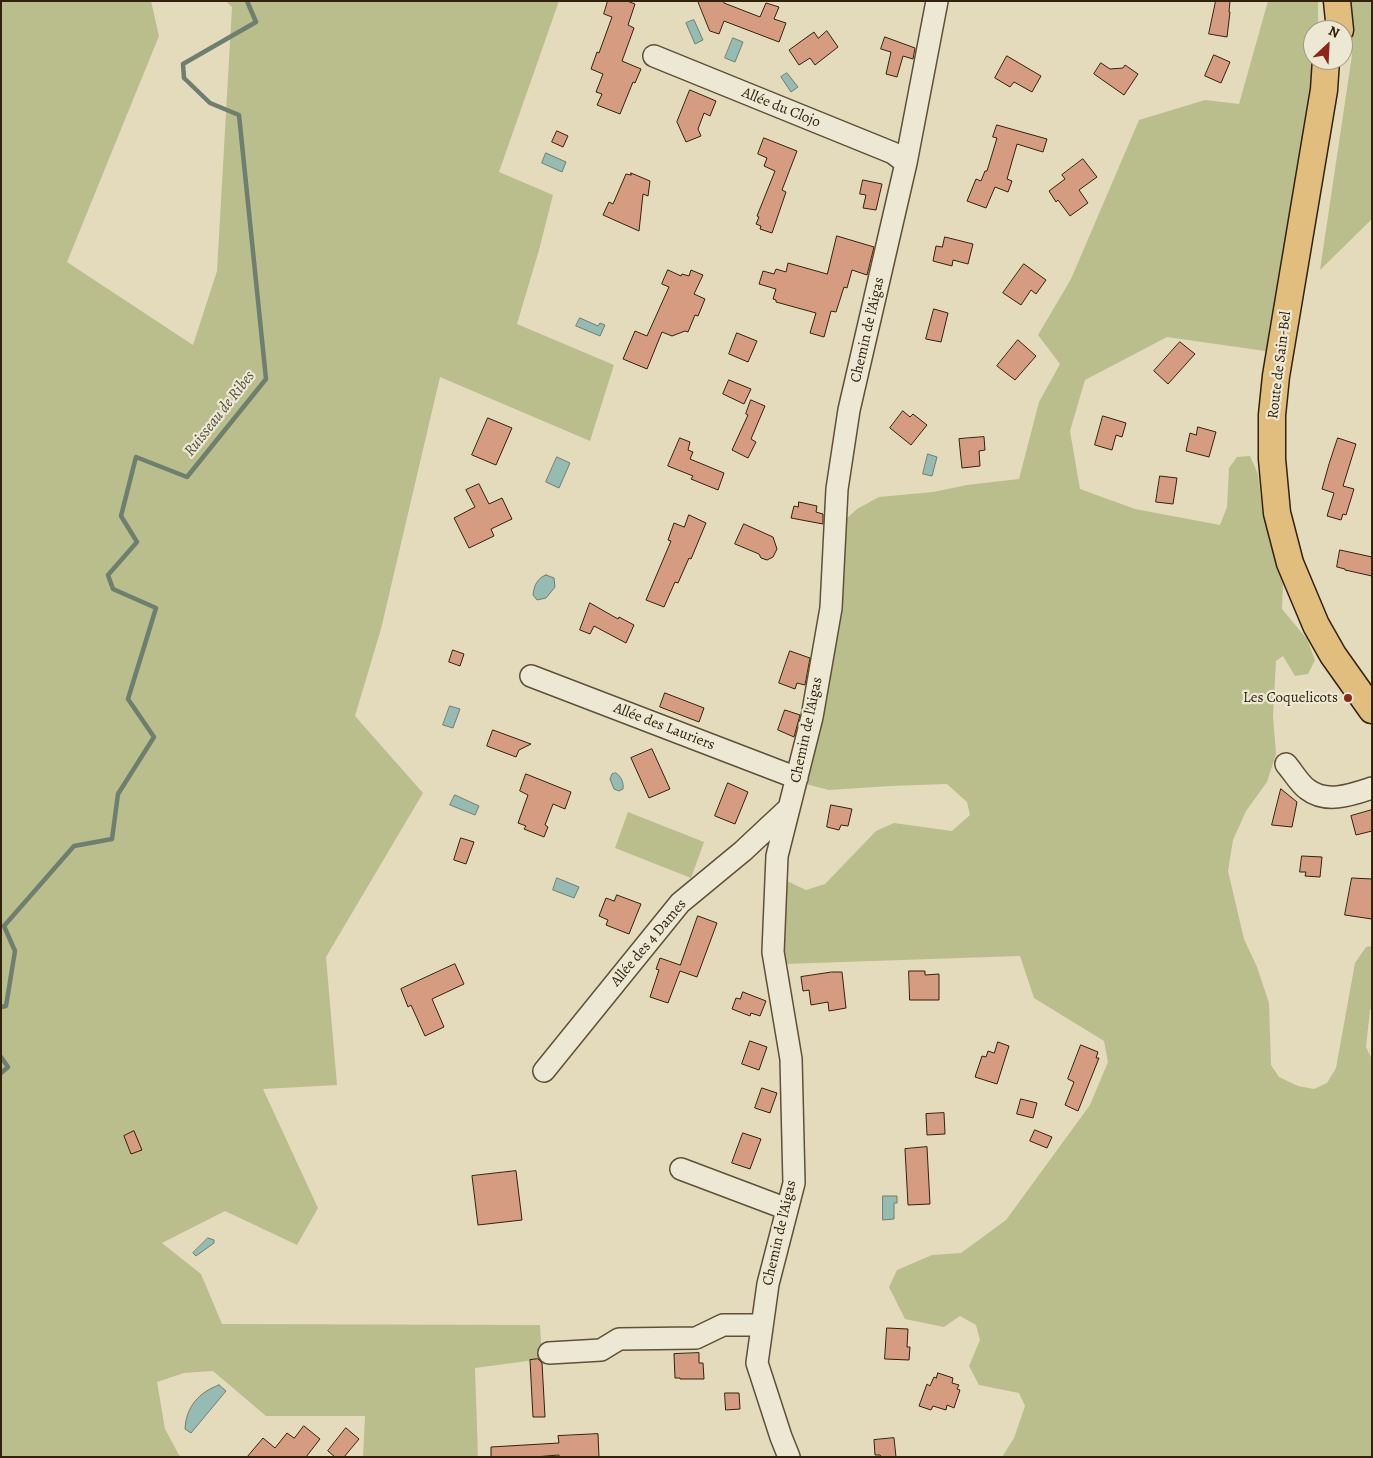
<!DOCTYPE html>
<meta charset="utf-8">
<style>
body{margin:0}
#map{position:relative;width:1373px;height:1458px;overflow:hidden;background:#e4dbbc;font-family:Alegreya,serif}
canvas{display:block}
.frame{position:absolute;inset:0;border:2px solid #33220b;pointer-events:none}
.north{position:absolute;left:1303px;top:20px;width:50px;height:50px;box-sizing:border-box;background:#ede8d3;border:1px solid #a39983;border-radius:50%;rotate:25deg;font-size:14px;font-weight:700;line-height:20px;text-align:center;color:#33220b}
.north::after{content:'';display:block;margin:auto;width:18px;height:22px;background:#8f2418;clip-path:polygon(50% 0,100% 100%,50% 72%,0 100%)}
</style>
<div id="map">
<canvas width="1373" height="1458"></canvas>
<div class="frame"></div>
<div class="north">N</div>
</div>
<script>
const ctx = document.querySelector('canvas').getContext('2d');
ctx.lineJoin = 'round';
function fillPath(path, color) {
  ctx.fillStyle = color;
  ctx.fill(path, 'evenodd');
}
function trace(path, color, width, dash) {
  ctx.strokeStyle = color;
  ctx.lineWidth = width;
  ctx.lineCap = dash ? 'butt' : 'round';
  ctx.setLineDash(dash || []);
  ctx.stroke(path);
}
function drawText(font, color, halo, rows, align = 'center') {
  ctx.font = font + ' Alegreya,serif';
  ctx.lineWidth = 4.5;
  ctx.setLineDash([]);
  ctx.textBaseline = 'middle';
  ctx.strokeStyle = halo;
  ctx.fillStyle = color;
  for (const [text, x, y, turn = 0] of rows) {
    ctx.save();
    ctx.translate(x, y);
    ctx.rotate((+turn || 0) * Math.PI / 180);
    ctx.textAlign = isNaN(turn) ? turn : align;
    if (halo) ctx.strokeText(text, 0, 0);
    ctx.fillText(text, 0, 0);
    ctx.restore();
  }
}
fillPath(new Path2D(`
 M1 1H151L159 36 67 262 193 345 217 271 232 7 226 1H559L499 172 553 195 539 250 517 324 614 365 590 441 440 377 381 629 355 716 423 793 326 957 337 1085 263 1089 318 1208 297 1245 225 1211 162 1243 201 1274 222 1324 540 1325 542 1359 475 1368 478 1457H363L365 1416H266L213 1371 184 1373 157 1382 165 1429 179 1455 183 1457H1Z
 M1268 1H1318V30H1313V60H1314L1272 352 1167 337 1085 380 1070 431 1080 489 1135 509 1220 525 1227 507 1229 468 1237 457 1250 456 1258 474 1263 515 1279 559 1283 586 1282 609 1307 639 1315 660 1308 674 1295 676 1283 656 1276 661 1273 716 1276 754 1267 782 1246 811 1233 840 1228 871 1244 939 1257 967 1269 1003 1271 1065 1279 1077 1298 1086 1314 1089 1327 1083 1336 1068 1355 963 1366 947 1372 946V1007L1370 1010 1366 1047 1372 1059V1457H1002L1014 1438 1025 1406 1019 1393 979 1385 969 1366 980 1340 976 1325 960 1316 944 1327 905 1319 889 1287 897 1270 932 1255 961 1253 1006 1220 1090 1105 1108 1062 1104 1041 1034 998 1020 956 784 964 782 939 785 880 806 890 825 884 876 831 894 823 952 831 970 815 967 802 947 784 890 786 829 790 806 784 844 521 857 509 879 497 933 492 967 485 1019 479 1039 402 1060 364 1038 335 1071 279 1139 120 1205 100 1239 104Z
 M1340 1H1372V219L1320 270 1352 55Z
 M628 812 704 842 691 878 615 848Z`), '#babe8c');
const water = new Path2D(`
 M694 20 703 40 695 44 686 23Z
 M733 38 743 42 735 62 725 58Z
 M787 73 798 87 791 92 781 77Z
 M546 153 566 162 562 172 542 163Z
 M580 318 598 326 600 323 605 325 600 336 576 326Z
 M928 454 937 457 932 476 923 474Z
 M557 457 570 463 559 488 546 482Z
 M546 575 554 578 555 587 546 598 537 600 533 595C534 586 537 578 546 575Z
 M450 706 460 709 453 728 443 725Z
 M616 773C621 776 624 783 623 789L619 791 614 789 610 779 612 774Z
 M455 795 479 806 475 815 450 805Z
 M557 878 579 887 574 898 553 890Z
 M883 1196H897V1203H894V1219L883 1220Z
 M208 1238 214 1240V1243L196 1256 193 1253Z
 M219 1385 226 1391 191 1433 185 1429C186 1407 199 1392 219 1385Z`);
fillPath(water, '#95bbb2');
trace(water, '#6e7e6f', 1);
trace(new Path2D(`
 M1 1007 6 1006 15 951 4 926 74 846 112 839 118 794 154 737 128 699 156 608 113 589 108 575 137 542 121 516 136 457 187 477 266 379 239 115 210 103 184 78 183 64 256 22 247 1
 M1 1057 8 1067 1 1073`), '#6e7e6f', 4.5);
const building = new Path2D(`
 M608 1H627L635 4 628 25 634 28 622 61 641 69 635 83 633 82 620 114 597 105 602 94 596 92 603 74 591 69 597 52 599 53 612 17 604 14Z
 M698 1H723L724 3 760 17 766 3 779 7 774 19 786 23 779 42 724 21 719 34 710 31Z
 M1216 1H1230L1229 12H1230L1227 37 1209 34Z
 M827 31 838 47 815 65 810 58 799 65 789 50 814 32 818 38Z
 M885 37 915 48 913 59 903 56 897 77 886 74 891 52 881 49Z
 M1214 55 1230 62 1221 83 1205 76Z
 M1007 56 1041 76 1032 92 1014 82 1010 87 995 78Z
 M1101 63 1110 69 1123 68 1125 65 1138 74 1124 95 1094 74Z
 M690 90 716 101 710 116 704 113 698 129 701 136 686 142 677 122Z
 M997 125 1047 139 1043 152 1017 144 1007 179 1012 181 1008 192 995 187 986 208 967 201 976 179 981 181 985 171H987L997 138 993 137Z
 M557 131 568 136 563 147 552 142Z
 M764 138 797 151 782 190 786 192 772 233 760 229 761 226 756 224 759 217 757 216 775 171 764 166 767 158 758 154Z
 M1083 159 1097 177 1079 190 1088 203 1070 216 1058 200 1056 202 1049 191 1065 179 1062 175Z
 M631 173 650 181 648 196 643 194 639 231 603 215 609 202 613 204 626 174 631 175Z
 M863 180 882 184 876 210 863 208 866 195 860 194Z
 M837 236 874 247 867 275 852 270 847 288 844 287 836 312 831 311 824 337 810 333 816 313 776 302V300L773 299 776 289 759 284 763 271 774 274 776 269 786 272 788 263 827 274Z
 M945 237 973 244 968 264 953 260 952 266 933 261 936 246 942 247Z
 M1024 264 1046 280 1036 294 1031 290 1021 305 1003 293Z
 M668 270 681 276 682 274 689 276 691 270 703 275 694 294 705 299 698 316 695 315 688 332 685 331 672 336 662 332 647 369 623 359 635 331 647 336 669 287 662 284Z
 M934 309 948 313 941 342 926 339Z
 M737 333 757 341 748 362 729 354Z
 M1018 340 1036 356 1015 380 997 366Z
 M1180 342 1195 354 1168 384 1154 371Z
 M729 380 751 389 744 404 723 394Z
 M751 400 765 406 751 439 756 442 748 458 732 450 748 415 746 414Z
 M903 411 910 417 913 414 927 425 911 445 890 428Z
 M1103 416 1126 423 1122 437 1116 435 1112 450 1095 445Z
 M488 418 512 428 496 465 472 455Z
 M1198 427 1216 432 1209 457 1186 451 1190 433 1196 435Z
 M984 437 985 450 979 451 980 466 962 468 959 439Z
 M680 438 690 442 688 450 693 452 690 459 724 473 718 490 691 479 693 476 668 466Z
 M1338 438 1356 444 1343 486 1354 489 1346 515 1343 514 1341 520 1327 516 1334 493 1322 489 1329 464Z
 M1160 476 1177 478 1173 504 1156 502Z
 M479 484 489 504 502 498 512 519 491 529 494 536 469 548 454 518 475 507 466 490Z
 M799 502 817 506 816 512 823 514V524L791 518 794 506 798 507Z
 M689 515 706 523 691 559 689 558 678 583 675 582 664 607 646 600 671 541 668 540 674 523 684 527Z
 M744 524 773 537 777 549 773 557 767 560 761 558 759 554 735 544Z
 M1340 550 1372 557V576L1345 570V569L1337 567Z
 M590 603 618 619 619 617 634 625 626 643 594 626 590 634 580 630Z
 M453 650 464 654 460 666 449 662Z
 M790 651 810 658 805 685 797 683 795 689 779 683Z
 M665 693 704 708 699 722 660 707Z
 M785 710 800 715 794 737 778 730Z
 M493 730 531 744 519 750 516 757 487 746Z
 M652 749 670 789 649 798 631 758Z
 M526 774 571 792 565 809 553 804 545 825 548 827 544 837 524 829 526 826 518 823 528 795 520 791Z
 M728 783 748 792 735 824 715 816Z
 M1281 789 1297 802 1292 827 1272 825Z
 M831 805 852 809 848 826 841 825 839 830 827 827Z
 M1372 810V831L1356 835 1351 816Z
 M461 838 474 842 466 864 454 860Z
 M1302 856 1322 857 1320 877 1305 876 1306 872H1300Z
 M1352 878 1372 879V919L1345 915Z
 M617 895 641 904 629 934 606 925 608 920 599 916 606 898 614 901Z
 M698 916 717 923 697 977 680 971 668 1003 650 997 659 970 656 969 660 958 680 965Z
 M455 964 464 984 432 999 444 1027 425 1036 411 1005 408 1007 401 989Z
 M909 971H925V975L939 974V1000H910Z
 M832 972H842L846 1008 829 1011 828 1002 811 1005 809 990 803 991 801 977Z
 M743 992 766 1001 760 1016 751 1013 750 1016 732 1009 736 998 740 999Z
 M750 1041 767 1047 759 1070 742 1064Z
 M998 1042 1009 1046 997 1084 975 1077 982 1056 986 1057 988 1051 994 1053Z
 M1081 1045 1098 1052 1096 1058H1099L1078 1111 1065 1105 1074 1082 1068 1079Z
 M762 1088 777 1093 770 1113 755 1108Z
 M1021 1099 1037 1103 1033 1118 1017 1114Z
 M944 1113 945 1134 927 1135 926 1114Z
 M1035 1130 1052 1137 1047 1148 1030 1141Z
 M134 1131 142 1150 131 1154 124 1136Z
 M743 1133 761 1139 750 1169 732 1163Z
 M927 1147 930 1204 908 1205 905 1149Z
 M516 1171 522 1220 478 1225 472 1176Z
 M887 1328 908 1329 907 1347H910L909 1360 885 1359Z
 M699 1353V1363H703L704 1379H680V1378H675L674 1354Z
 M538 1359 542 1363 545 1417H533L530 1360Z
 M938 1373 953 1378 952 1383 959 1385 957 1389 960 1390 954 1408 947 1405 946 1410 933 1406 931 1410 919 1406 927 1384 930 1386 933 1379 934 1377 936 1378Z
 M725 1393H739L740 1409 726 1410Z
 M304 1426 320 1439 306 1457H247L263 1438 275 1448 287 1433 294 1438Z
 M346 1428 359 1439 344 1457H335L328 1451Z
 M598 1434 599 1457H559V1455L534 1457H491V1447L559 1443 558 1436Z
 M894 1438 896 1457H881L880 1455H875L874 1440Z`);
fillPath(building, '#d69c82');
trace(building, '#33220b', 1);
const minor = new Path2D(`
 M654 56 893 153 906 163
 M531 676 797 778
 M1286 764C1293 772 1299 783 1307 789 1326 804 1351 795 1372 788
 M544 1071 680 903 743 851 789 808
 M681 1169 787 1209
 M549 1353 601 1350 619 1339 696 1338 723 1325H762
 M789 1457 781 1437 757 1363 768 1284 794 1183 791 1059 773 952 777 856 812 717 831 608 837 489 849 410 906 163 937 1`);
const major = new Path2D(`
 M1337 1 1340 30
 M1326 60 1324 90 1276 376 1272 415V459L1277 513 1290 563 1316 625 1333 655 1372 710`);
trace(minor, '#5f5037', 24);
trace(major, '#33220b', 29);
trace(minor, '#ede8d3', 21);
trace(major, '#e2be7e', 26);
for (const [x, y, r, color] of [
 [1348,698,5,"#8f2418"]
]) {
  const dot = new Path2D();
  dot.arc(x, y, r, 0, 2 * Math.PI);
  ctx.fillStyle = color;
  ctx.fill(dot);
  trace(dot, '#ede8d3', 2);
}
drawText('15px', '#33220b', '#ede8d3', [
 ["Allée du Clojo",781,108,22],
 ["Chemin de l'Aigas",868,330,-77],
 ["Route de Sain-Bel",1280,365,-83],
 ["Allée des Lauriers",664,727,21],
 ["Chemin de l'Aigas",807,730,-78],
 ["Allée des 4 Dames",649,943,-50],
 ["Chemin de l'Aigas",780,1233,-77]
]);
drawText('15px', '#33220b', '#ede8d3', [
 ["Les Coquelicots",1338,698]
], 'right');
drawText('italic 16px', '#50503d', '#ede8d3', [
 ["Ruisseau de Ribes",220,414,-52]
]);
</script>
